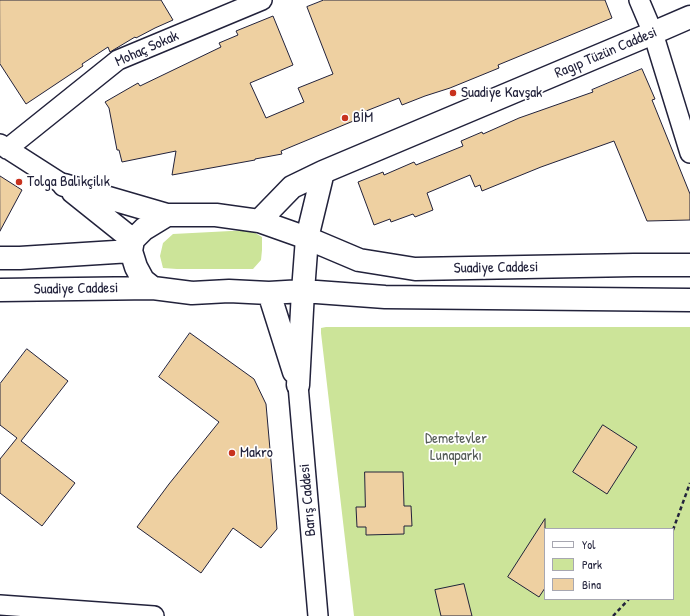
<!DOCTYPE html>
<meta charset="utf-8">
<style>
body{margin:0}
#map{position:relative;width:690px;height:616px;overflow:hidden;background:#fff;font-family:"Patrick Hand",sans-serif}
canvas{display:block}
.legend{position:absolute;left:544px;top:528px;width:130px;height:72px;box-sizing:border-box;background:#fff;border:1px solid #a7a7b1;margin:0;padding:5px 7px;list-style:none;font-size:12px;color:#22223b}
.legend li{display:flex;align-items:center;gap:8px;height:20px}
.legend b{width:20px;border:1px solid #a7a7b1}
</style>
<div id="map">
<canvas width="690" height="616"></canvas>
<ul class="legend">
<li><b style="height:5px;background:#fff"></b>Yol</li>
<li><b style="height:11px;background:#cce499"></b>Park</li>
<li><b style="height:11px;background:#eed0a1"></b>Bina</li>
</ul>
</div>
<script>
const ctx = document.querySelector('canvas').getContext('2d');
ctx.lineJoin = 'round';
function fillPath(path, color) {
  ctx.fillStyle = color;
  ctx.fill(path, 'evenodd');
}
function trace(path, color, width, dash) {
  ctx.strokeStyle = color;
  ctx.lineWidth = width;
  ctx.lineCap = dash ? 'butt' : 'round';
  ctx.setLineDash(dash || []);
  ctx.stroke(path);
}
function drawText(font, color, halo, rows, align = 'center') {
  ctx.font = font + ' "Patrick Hand",sans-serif';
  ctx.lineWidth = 3.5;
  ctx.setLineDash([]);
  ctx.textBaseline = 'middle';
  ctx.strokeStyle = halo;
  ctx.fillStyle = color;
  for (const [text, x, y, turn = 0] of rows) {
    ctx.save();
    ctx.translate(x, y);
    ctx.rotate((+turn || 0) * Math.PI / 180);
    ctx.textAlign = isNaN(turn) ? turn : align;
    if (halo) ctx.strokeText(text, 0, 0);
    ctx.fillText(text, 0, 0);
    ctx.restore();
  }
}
fillPath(new Path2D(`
 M250 230 262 237V250L261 260 253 269H177L163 268 160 256 163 243 173 234Z
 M326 327H690V616H354L321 333V328ZM545 529H673V599H545Z`), '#cce499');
const building = new Path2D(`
 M0 0H161L173 20 155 28 136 38 135 37 110 52 108 47 82 64 83 66 26 104 0 64Z
 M324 0H605L612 18 498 65 499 68 450 88 425 96 402 105 399 98 361 113 363 117 281 151 282 154 255 159V160L172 175 176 151 122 162 119 150H117L109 108 105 102 138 83 140 86 221 47 219 43 238 35 236 31 273 16 293 65 250 83 266 118 304 102 298 88 333 74 307 7Z
 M642 69 655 99 652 100 690 194V220L647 221 614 141 541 167 482 191 480 185 475 187 470 175 427 193 433 210 415 217 413 214 391 222 390 219 374 225 358 182 383 172 384 175 414 162 416 165 463 146 461 141 482 132 483 134 519 118 593 92 592 90Z
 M0 176 22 190 0 231Z
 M190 333 254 379 266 404 277 529 261 548 233 528 201 573 137 527 169 484 219 422 159 377Z
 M27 349 68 381 21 441 75 483 42 526 0 493V459L17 438 0 425V384Z
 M603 425 637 447 607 494 573 472Z
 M365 472H403L404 506H411L412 526H404V534L366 535V527H357L356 507H365Z
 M545 519V588L539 597 508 577Z
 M464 584 472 616H441L435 590Z`);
fillPath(building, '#eed0a1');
trace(building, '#22223b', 1);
const street = new Path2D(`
 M639 0 653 33 690 153
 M0 144 64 185
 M7 149 118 60 262 0
 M298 385 318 616
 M0 605 154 616`);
const secondary = new Path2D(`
 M323 172 307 238 303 291 269 293 229 291 192 293 153 288 143 280 136 267 131 251 133 240 144 229 167 215H216L259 221 307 238 359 260 415 269 634 265H690
 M64 185 167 215
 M73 192 133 240
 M259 221 292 187 323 172 653 33 690 17
 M0 258H20L131 251
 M0 290 153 288
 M269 293 294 372
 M298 385 303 291 385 297 690 300`);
trace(street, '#22223b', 22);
trace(secondary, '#22223b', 25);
trace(new Path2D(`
 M673 530 690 483
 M613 616 629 599`), '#22223b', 2.5, [4, 3]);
trace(street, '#fff', 19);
trace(secondary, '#fff', 22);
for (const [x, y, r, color] of [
 [453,93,4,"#c8321e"],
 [345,118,4,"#c8321e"],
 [19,182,4,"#c8321e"],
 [232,453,4,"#c8321e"]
]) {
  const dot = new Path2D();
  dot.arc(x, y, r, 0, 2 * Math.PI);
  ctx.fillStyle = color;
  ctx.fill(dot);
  trace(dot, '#fff', 1.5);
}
drawText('15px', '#22223b', '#fff', [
 ["Mohaç Sokak",147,49,-24],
 ["Ragıp Tüzün Caddesi",606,53,-23],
 ["Suadiye Caddesi",496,268,-1],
 ["Suadiye Caddesi",76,289,-1],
 ["Barış Caddesi",308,500,-95]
]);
drawText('15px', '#22223b', '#fff', [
 ["Suadiye Kavşak",461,93],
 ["BİM",353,118],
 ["Tolga Balıkçilık",27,182],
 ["Makro",240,453]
], 'left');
drawText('15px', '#555c57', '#fff', [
 ["Demetevler",456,439],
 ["Lunaparkı",456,456]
]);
</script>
